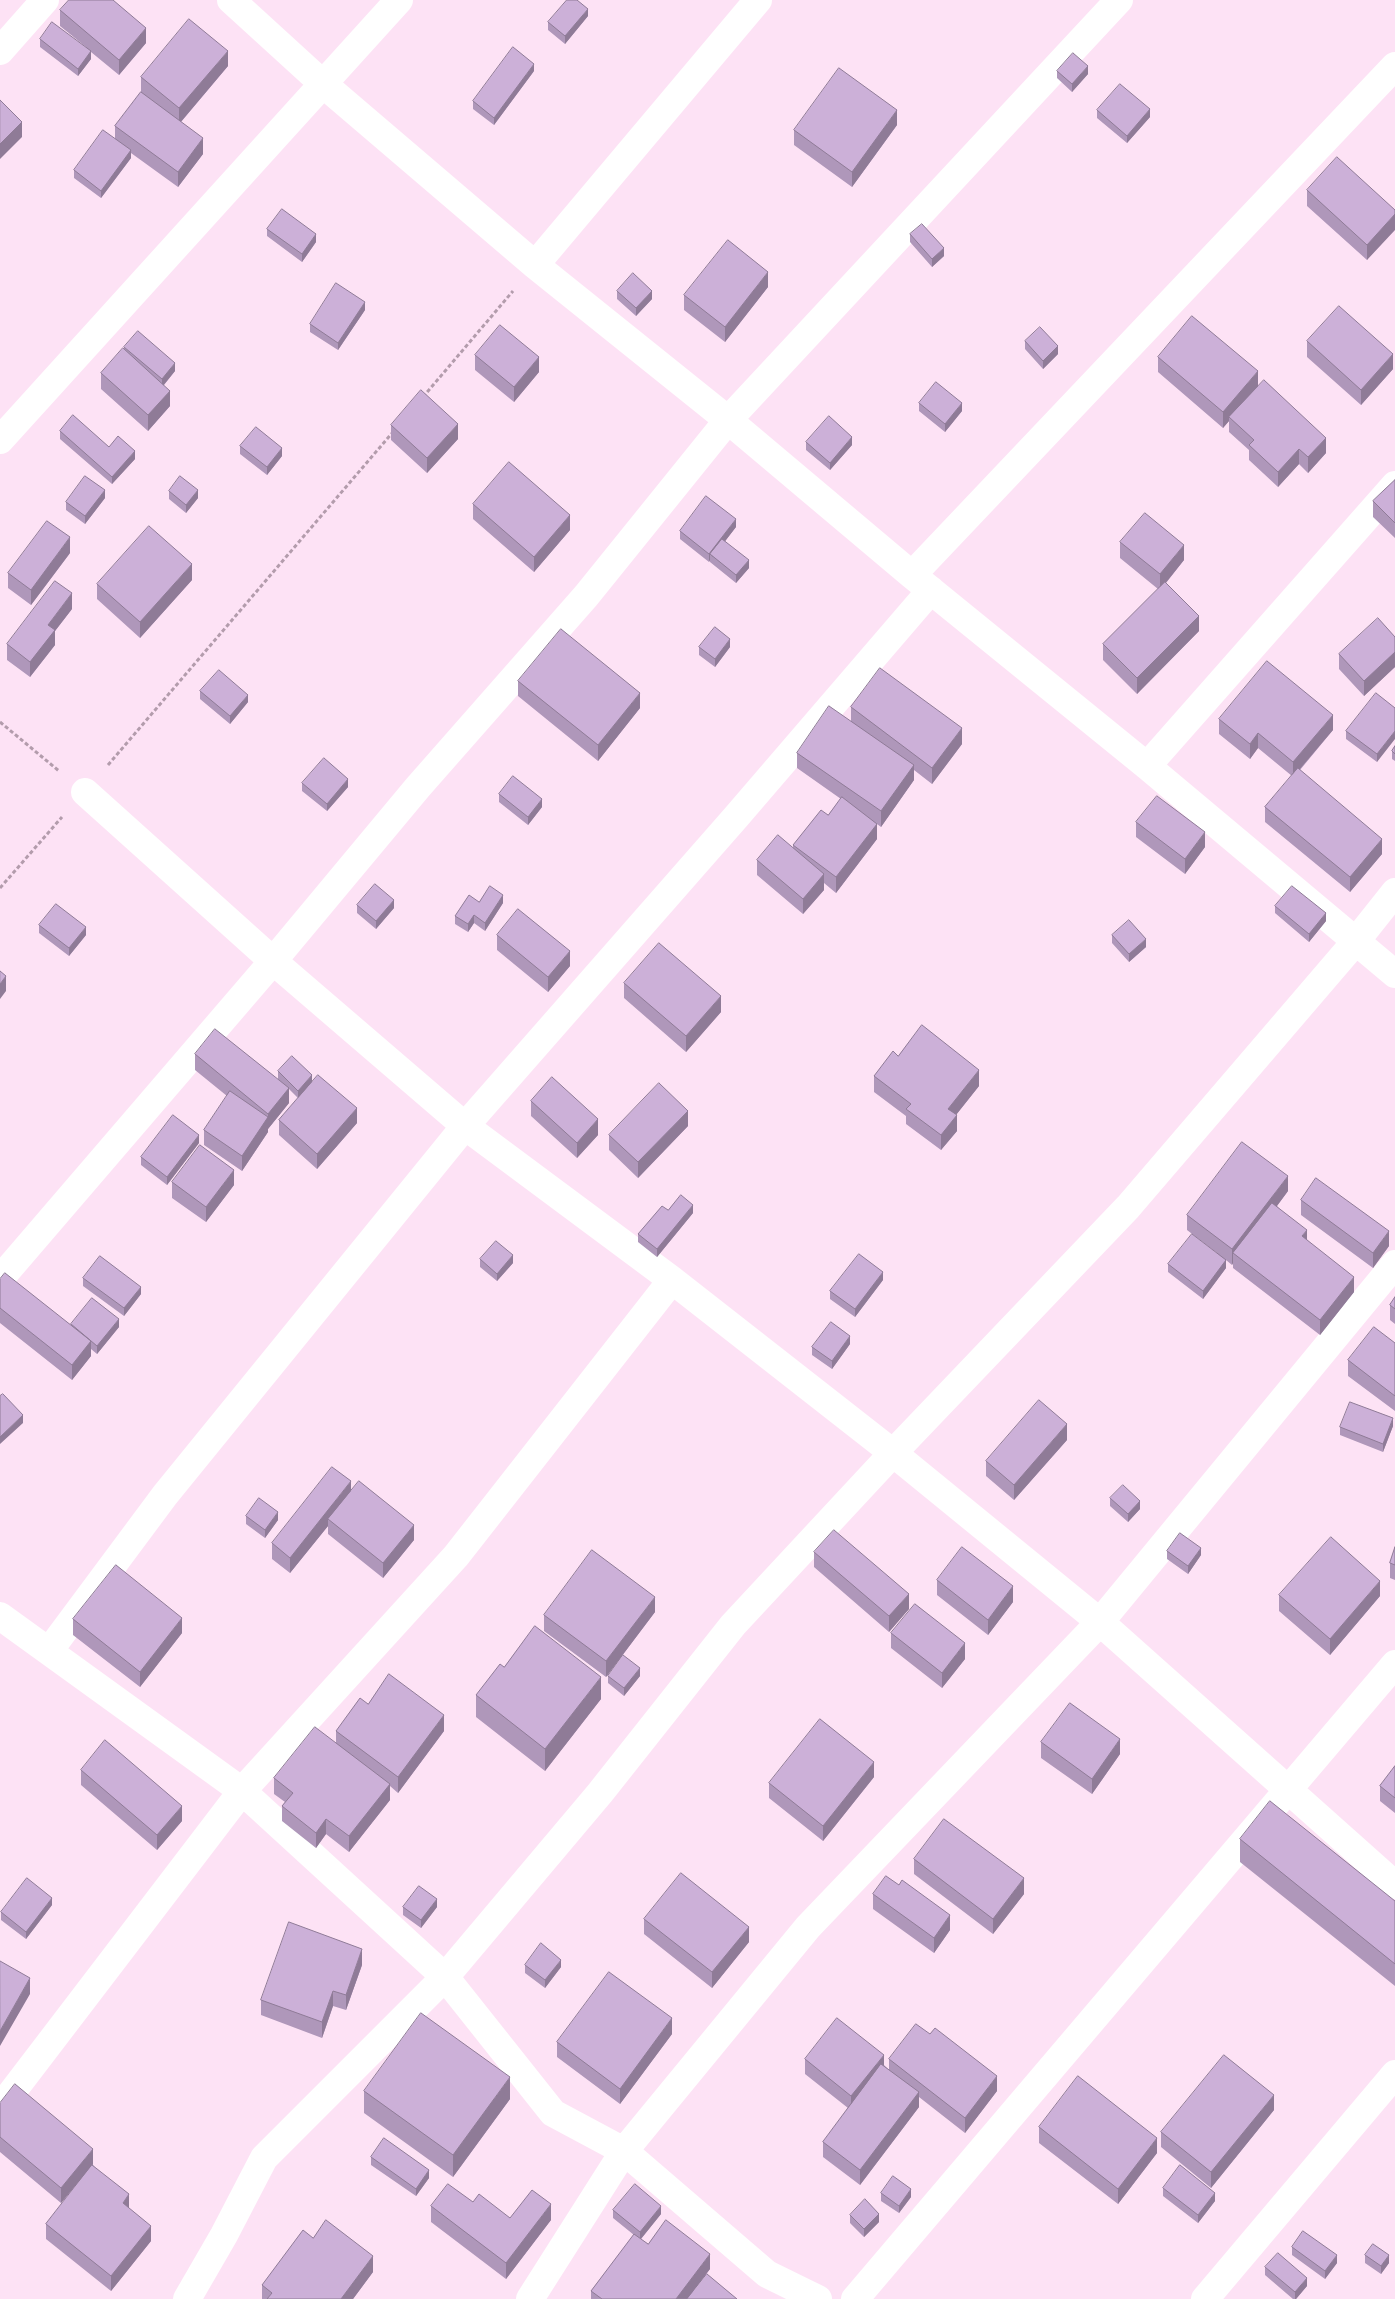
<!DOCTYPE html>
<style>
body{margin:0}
canvas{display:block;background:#fde2f5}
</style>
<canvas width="1395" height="2299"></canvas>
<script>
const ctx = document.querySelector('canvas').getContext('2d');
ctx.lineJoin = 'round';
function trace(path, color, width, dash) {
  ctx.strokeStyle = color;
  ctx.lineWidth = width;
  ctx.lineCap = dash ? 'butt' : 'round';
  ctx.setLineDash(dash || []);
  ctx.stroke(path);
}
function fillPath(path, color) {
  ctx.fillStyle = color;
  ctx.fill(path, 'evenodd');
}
trace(new Path2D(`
 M423 397 513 291
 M0 722 59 771
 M108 765 393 432
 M0 888 62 817`), '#b39cac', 3, [4, 2.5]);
trace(new Path2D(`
 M231 0 322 83 535 265 728 420 912 575 1147 766 1395 974
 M0 51 45 0
 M535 265 758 0
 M0 440 399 0
 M912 575 1395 66
 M1147 766 1395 485
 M85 792 273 961 465 1126 672 1280 893 1453 1100 1622 1395 1885
 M0 1279 273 961 418 787 586 596 728 420 1119 0
 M0 1616 242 1791 445 1977 553 2113 624 2151 767 2274 818 2299
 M49 1651 165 1495 465 1126 736 817 931 590
 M0 2108 242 1791 456 1556 672 1280
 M187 2299 224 2235 264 2158 445 1977 600 1793 733 1625 893 1453 1128 1207 1356 941 1395 892
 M530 2299 624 2151 808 1927 1100 1622 1395 1264
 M855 2299 1395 1664
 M1205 2299 1395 2074`), '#fff', 28);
fillPath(new Path2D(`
 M60 10 146 43 119 75 91 52V59L78 76 40 47V39L86 47 60 26Z
 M588 16 565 44 548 30V22Z
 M228 66 181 122 203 154 178 187 131 153V158L101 198 74 178V170L115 139V126L141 92V77Z
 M534 71 494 125 473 109V101Z
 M1057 71 1088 74 1072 92 1057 78Z
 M1097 110 1150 117 1127 143 1097 118Z
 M897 125 852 187 794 145V130Z
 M1307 190 1395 210 1367 260 1307 206Z
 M267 229 316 242 302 262 267 236Z
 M910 234 944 256 932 267 910 242Z
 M768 287 725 342 684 310V295Z
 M617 291 652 299 636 316 617 299Z
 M365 310 338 350 310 332V324Z
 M1025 341 1058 354 1043 369 1025 349Z
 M1307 341 1393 369 1361 405 1307 357Z
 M124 347 175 371 164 385 170 406 148 431 101 389V373L124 349Z
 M475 355 539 372 514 402 475 370Z
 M1158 357 1258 386 1326 453 1308 473 1299 464 1278 487 1249 460V450L1229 432V421L1223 428 1158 372Z
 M919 403 962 411 945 432 919 411Z
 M391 425 458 439 427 473 391 440Z
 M60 431 109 447 135 459 112 484 60 439Z
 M806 442 852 445 830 470 806 450Z
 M240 446 282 456 267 475 240 454Z
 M1395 480V538L1373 517V501Z
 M169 491 198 498 186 513 169 499Z
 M105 498 85 524 66 510V502Z
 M473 504 570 530 534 572 473 519Z
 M736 527 725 541 749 568 736 583 710 562V560L709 562 680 539V531Z
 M1120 542 1184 560 1166 583 1199 631 1137 694 1103 660V644L1158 589 1120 558Z
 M70 553 31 605 8 588V573Z
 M192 580 140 638 97 599V584Z
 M72 609 55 631V645L30 677 7 660V644Z
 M1395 637V667L1364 696 1339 669V654Z
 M699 647H730L715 667 699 655Z
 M518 681 640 708 598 761 518 696Z
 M200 691 248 702 230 724 200 699Z
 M851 707 962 744 932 784 914 770V780L881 827 877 824V839L836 893 824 883V890L803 914 757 875V860L793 848V845L828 815 841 799 797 768V753L851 721Z
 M1395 708 1377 762 1346 739V731Z
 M1219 719 1333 730 1300 770 1382 854 1350 892 1265 822V807L1292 776 1258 748 1250 759 1219 734Z
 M1395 746V761L1392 759V751Z
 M302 783 348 787 327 811 302 791Z
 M499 794 542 807 528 825 499 802Z
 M1136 822 1205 847 1185 874 1136 837Z
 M479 902 503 903 485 931 474 923 468 932 455 924V916Z
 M357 905 394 908 376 929 357 913Z
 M1275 906 1326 921 1309 942 1275 913Z
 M39 925 86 935 69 956 39 933Z
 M497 935 570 966 548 992 497 950Z
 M1112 935 1146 947 1129 962 1112 943Z
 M624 983 721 1012 686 1052 624 998Z
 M195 1054 281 1082 278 1079V1071L312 1081 357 1123 317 1169 279 1135V1120L298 1098 289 1089V1103L268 1129V1132L242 1171 204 1145V1130L227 1096 195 1070Z
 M898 1056 979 1086 956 1115 957 1131 941 1150 906 1124V1116L874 1092V1076Z
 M531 1101 598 1135 577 1158 531 1116Z
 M688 1126 638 1178 609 1150V1135Z
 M199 1143 167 1185 141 1165V1157Z
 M172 1182 234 1185 206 1222 172 1198Z
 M1288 1191 1277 1206 1354 1292 1320 1335 1233 1268V1263L1232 1265 1226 1260V1268L1203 1299 1168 1272V1264L1217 1253 1187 1230V1215Z
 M1301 1200 1389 1246 1373 1268 1301 1215Z
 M668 1210 693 1213 657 1257 638 1242V1234Z
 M480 1259 513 1263 497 1281 480 1267Z
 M83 1278 141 1294 124 1316 83 1286Z
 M0 1279 71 1325 119 1327 97 1354 91 1349V1356L72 1380 0 1323Z
 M883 1280 855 1317 830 1299V1291Z
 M1395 1297V1324L1390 1320V1305Z
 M1395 1343V1411L1348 1376V1360Z
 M850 1344 832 1369 812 1355V1347Z
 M1393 1426 1383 1452 1340 1435V1427Z
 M1067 1440 1014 1500 986 1476V1461Z
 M351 1491 414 1540 383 1578 328 1534V1526L290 1573 272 1559V1543Z
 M1110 1498 1140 1509 1128 1522 1110 1506Z
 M246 1516 278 1520 265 1538 246 1524Z
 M1395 1547V1580L1390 1578V1563Z
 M1167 1551 1201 1555 1188 1574 1167 1559Z
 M814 1552 909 1609 889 1632 814 1567Z
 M937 1580 1013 1602 988 1635 937 1595Z
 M1279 1595 1380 1596 1330 1655 1279 1611Z
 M655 1612 606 1677 544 1631V1615Z
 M73 1619 182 1633 140 1687 73 1635Z
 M891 1633 965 1659 942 1688 891 1648Z
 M608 1676H640L624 1696 608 1683Z
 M476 1695 601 1699 545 1771 476 1717Z
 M368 1704 444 1731 398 1793 390 1786V1800L349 1852 326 1834 316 1848 282 1821V1806L285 1802 274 1794V1778L336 1743V1731Z
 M1041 1742 1120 1754 1092 1794 1041 1758Z
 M1395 1766V1813L1380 1801V1786Z
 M81 1770 182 1821 157 1850 81 1785Z
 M874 1777 823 1841 769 1798V1783Z
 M1240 1839 1395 1901V1986L1240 1862Z
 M914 1859 1024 1894 993 1934 914 1874Z
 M873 1894 950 1930 934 1953 873 1909Z
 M52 1905 26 1939 1 1920V1912Z
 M403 1907H437L421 1928 403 1915Z
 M644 1919 749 1942 712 1988 644 1934Z
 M362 1965 346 2010 333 2006 322 2038 261 2015V2000Z
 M525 1965 561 1967 545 1988 525 1973Z
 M672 2034 620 2104 557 2057V2042Z
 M805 2059 884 2065 889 2070V2059L997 2091 965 2133 919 2097V2107L860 2185 823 2157V2142L848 2108 805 2074Z
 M364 2091 510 2099 453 2177 364 2113Z
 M0 2103 93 2164V2165L129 2209 151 2241 111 2291 46 2239V2224L87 2172 61 2203 0 2152Z
 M1274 2110 1211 2188 1161 2147V2132Z
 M1039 2127 1157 2153 1118 2204 1039 2143Z
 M371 2157 429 2178 416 2196 371 2165Z
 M1163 2188 1215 2201 1198 2223 1163 2196Z
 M881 2193 911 2197 899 2213 881 2201Z
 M431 2206 510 2218 551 2220 506 2279 431 2222Z
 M613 2210 661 2214 641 2239 648 2244 710 2269 693 2291 737 2299H591V2291L634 2235 613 2218Z
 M850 2215 879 2222 864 2237 850 2223Z
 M313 2238 373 2272 353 2299H262V2285Z
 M1292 2247 1337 2263 1325 2279 1292 2255Z
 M1365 2255 1389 2263 1381 2274 1365 2263Z
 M1265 2267 1307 2286 1296 2299H1293L1265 2275Z`), '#af97ba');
fillPath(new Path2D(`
 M588 9V16L565 44V36Z
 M146 28V43L119 75V60Z
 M91 51V59L78 76V69Z
 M228 51V66L179 124V108Z
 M534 64V71L494 125V118Z
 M1088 66V74L1072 92V84Z
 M1150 109V117L1127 143V136Z
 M897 110V125L852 187V172Z
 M22 122V137L0 159V144Z
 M203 138V154L178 187V172Z
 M131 150V158L101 198V191Z
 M1395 214V230L1367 260V245Z
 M316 234V242L302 262V254Z
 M944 248V256L932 267V259Z
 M768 272V287L725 342V327Z
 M652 291V299L636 316V308Z
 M365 302V310L338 350V343Z
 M1058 346V354L1043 369V361Z
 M1393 354V369L1361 405V390Z
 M539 357V372L514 402V387Z
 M175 363V371L162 387V379Z
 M1258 371V387L1229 417V421L1223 428V412Z
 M170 391V406L148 431V415Z
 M962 403V411L945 432V424Z
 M458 424V439L427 473V458Z
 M852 437V445L830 470V463Z
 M1326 438V453L1308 473V457Z
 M282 448V456L267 475V467Z
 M1299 449V464L1278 487V472Z
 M135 451V459L112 484V477Z
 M105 490V498L85 524V516Z
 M198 490V498L186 513V505Z
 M570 515V530L534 572V557Z
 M736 519V527L713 557 710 554V560L709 562V554Z
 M70 537V553L31 605V590Z
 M1184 545V560L1160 590V574Z
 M749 560V568L736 583V575Z
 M192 564V580L140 638V622Z
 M72 593V609L55 631V645L30 677V662L48 625Z
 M1199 616V631L1137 694V678Z
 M730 639V647L715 667V659Z
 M1395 652V667L1364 696V681Z
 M640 693V708L598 761V745Z
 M248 695V702L230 724V716Z
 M1333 715V730L1293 777V762Z
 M962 728V744L932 784V768Z
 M1395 731V739L1377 762V754Z
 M1258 733V748L1250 759V744Z
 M914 765V780L881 827V811Z
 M348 779V787L327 811V804Z
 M542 799V807L528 825V817Z
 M877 824V839L836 893V877Z
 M1205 832V847L1185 874V859Z
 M1382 839V854L1350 892V877Z
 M824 874V890L803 914V899Z
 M503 895V903L485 931V923Z
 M394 900V908L376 929V921Z
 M1326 913V921L1309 942V934Z
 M474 915V923L468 932V924Z
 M86 927V935L69 956V948Z
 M1146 939V947L1129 962V954Z
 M570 951V966L548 992V977Z
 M6 976V991L0 999V984Z
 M721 996V1012L686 1052V1036Z
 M979 1070V1086L948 1125V1109Z
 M312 1075V1083L298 1098V1091Z
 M289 1088V1103L268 1129V1132L242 1171V1156L268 1117V1114Z
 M357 1108V1123L317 1169V1154Z
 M688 1111V1126L638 1178V1162Z
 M957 1115V1131L941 1150V1135Z
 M598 1119V1135L577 1158V1143Z
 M199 1135V1143L167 1185V1177Z
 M234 1170V1185L206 1222V1207Z
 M1288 1176V1191L1239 1257 1233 1253V1263L1232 1265V1249Z
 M693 1205V1213L657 1257V1249Z
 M1307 1230V1245L1302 1236Z
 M1389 1231V1246L1373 1268V1253Z
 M513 1255V1263L497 1281V1274Z
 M1226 1260V1268L1203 1299V1291Z
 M883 1272V1280L855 1317V1309Z
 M1354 1277V1292L1320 1335V1320Z
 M141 1287V1294L124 1316V1308Z
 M119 1319V1327L97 1354V1346Z
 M850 1336V1344L832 1369V1361Z
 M91 1341V1356L72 1380V1365Z
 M23 1415V1423L0 1444V1437Z
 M1393 1418V1426L1383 1452V1444Z
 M1067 1424V1440L1014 1500V1485Z
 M351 1481V1497L328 1519V1526L290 1573V1558Z
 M1140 1501V1509L1128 1522V1514Z
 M278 1512V1520L265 1538V1530Z
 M414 1525V1540L383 1578V1563Z
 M1201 1548V1555L1188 1574V1566Z
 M1380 1581V1596L1330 1655V1639Z
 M1013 1586V1602L988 1635V1620Z
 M909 1594V1609L889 1632V1616Z
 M655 1597V1612L606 1677V1661Z
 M182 1618V1633L140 1687V1672Z
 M965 1643V1659L942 1688V1673Z
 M640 1668V1676L624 1696V1688Z
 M601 1677V1699L545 1771V1749Z
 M444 1715V1731L398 1793V1777Z
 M1120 1739V1754L1092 1794V1779Z
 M874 1762V1777L823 1841V1826Z
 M390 1784V1800L349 1852V1836Z
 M182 1806V1821L157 1850V1835Z
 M326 1819V1834L316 1848V1833Z
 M1024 1878V1894L993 1934V1919Z
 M52 1898V1905L26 1939V1932Z
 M437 1899V1907L421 1928V1920Z
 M950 1915V1930L934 1953V1938Z
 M749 1927V1942L712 1988V1972Z
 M362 1949V1965L346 2010V1995Z
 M561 1960V1967L545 1988V1980Z
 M30 1978V1994L0 2046V2031Z
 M333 1991V2006L322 2038V2022Z
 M672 2018V2034L620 2104V2089Z
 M884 2055V2070L851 2111V2096Z
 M997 2076V2091L965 2133V2118Z
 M510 2077V2099L453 2177V2155Z
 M919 2092V2107L860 2185V2170Z
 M1274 2095V2110L1211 2188V2172Z
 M1157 2138V2153L1118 2204V2189Z
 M93 2149V2164L61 2203V2188Z
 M429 2170V2178L416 2196V2189Z
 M911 2189V2197L899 2213V2206Z
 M1215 2193V2201L1198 2223V2215Z
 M129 2194V2210L123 2203Z
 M551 2204V2220L506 2279V2263Z
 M661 2206V2214L640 2240V2232Z
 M879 2214V2222L864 2237V2229Z
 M151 2226V2241L111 2291V2276Z
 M710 2254V2269L687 2299H676Z
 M1337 2255V2263L1325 2279V2271Z
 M1389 2255V2263L1381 2274V2266Z
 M373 2256V2272L353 2299H341Z
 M1307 2278V2286L1296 2299H1295V2292Z`), '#8f7b97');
const building = new Path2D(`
 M69 0H113L146 28 119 60 60 10Z
 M567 0H577L588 9 565 36 548 22Z
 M189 19 228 51 179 108 141 77Z
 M52 22 91 51 78 69 40 39Z
 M513 47 534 64 494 118 473 101Z
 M1073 53 1088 66 1072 84 1057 71Z
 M839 68 897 110 852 172 794 130Z
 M1120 84 1150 109 1127 136 1097 110Z
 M141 92 203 138 178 172 115 126Z
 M0 100 22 122 0 144Z
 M103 130 131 150 101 191 74 170Z
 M1337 157 1395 210V214L1367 245 1307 190Z
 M282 209 316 234 302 254 267 229Z
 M922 224 944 248 932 259 910 234Z
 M728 240 768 272 725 327 684 295Z
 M633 273 652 291 636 308 617 291Z
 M336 283 365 302 338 343 310 324Z
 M1339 306 1393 354 1361 390 1307 341Z
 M1192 316 1258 371 1223 412 1158 357Z
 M500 325 539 357 514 387 475 355Z
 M1040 327 1058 346 1043 361 1025 341Z
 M138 331 175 363 162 379 124 347Z
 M123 348 170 391 148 415 101 373Z
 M1264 380 1326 438 1308 457 1299 449 1278 472 1249 445 1254 440 1229 417Z
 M936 382 962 403 945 424 919 403Z
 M421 390 458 424 427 458 391 425Z
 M73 415 109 447 118 436 135 451 112 477 60 431Z
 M829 416 852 437 830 463 806 442Z
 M256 427 282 448 267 467 240 446Z
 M509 462 570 515 534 557 473 504Z
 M85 476 105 490 85 516 66 502Z
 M180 476 198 490 186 505 169 491Z
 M1395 480V523L1373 501Z
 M706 496 736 519 709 554 680 531Z
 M1145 513 1184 545 1160 574 1120 542Z
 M47 521 70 537 31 590 8 573Z
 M149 526 192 564 140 622 97 584Z
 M722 539 749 560 736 575 710 554Z
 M55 581 72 593 48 625 55 630 30 662 7 644Z
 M1165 582 1199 616 1137 678 1103 644Z
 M1378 618 1395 637V652L1364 681 1339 654Z
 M715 627 730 639 715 659 699 647Z
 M561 629 640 693 598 745 518 681Z
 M1267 661 1333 715 1293 762 1258 733 1250 744 1219 719Z
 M880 668 962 728 932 768 851 707Z
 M219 670 248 695 230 716 200 691Z
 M1376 693 1395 708V731L1377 754 1346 731Z
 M829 706 914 765 881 811 797 753Z
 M1395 746V754L1392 751Z
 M324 758 348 779 327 804 302 783Z
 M1298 768 1382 839 1350 877 1265 807Z
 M513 776 542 799 528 817 499 794Z
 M1157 796 1205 832 1185 859 1136 822Z
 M842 797 877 824 836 877 793 845 821 810 828 815Z
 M778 835 824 874 803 899 757 860Z
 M375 884 394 900 376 921 357 905Z
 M490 886 503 895 485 923 474 915 468 924 455 916 469 895 479 902Z
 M1292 886 1326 913 1309 934 1275 906Z
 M56 904 86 927 69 948 39 925Z
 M518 909 570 951 548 977 497 935Z
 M1129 920 1146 939 1129 954 1112 935Z
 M659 943 721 996 686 1036 624 983Z
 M0 971 6 976 0 984Z
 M922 1025 979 1070 948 1109 957 1115 941 1135 906 1109 911 1104 874 1076 893 1051 898 1056Z
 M215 1029 289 1088 268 1114 195 1054Z
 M292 1056 312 1075 298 1091 278 1071Z
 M318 1075 357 1108 317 1154 279 1120Z
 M552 1077 598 1119 577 1143 531 1101Z
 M659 1083 688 1111 638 1162 609 1135Z
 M230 1091 268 1117 242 1156 204 1130Z
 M173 1115 199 1135 167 1177 141 1157Z
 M1242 1142 1288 1176 1232 1249 1187 1215Z
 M200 1145 234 1170 206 1207 172 1182Z
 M1316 1178 1389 1231 1373 1253 1301 1200Z
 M681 1195 693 1205 657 1249 638 1234 662 1206 668 1210Z
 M1272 1203 1307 1230 1302 1236 1354 1277 1320 1320 1233 1253Z
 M1192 1234 1226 1260 1203 1291 1168 1264Z
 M496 1241 513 1255 497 1274 480 1259Z
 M859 1254 883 1272 855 1309 830 1291Z
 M100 1256 141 1287 124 1308 83 1278Z
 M5 1273 91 1341 72 1365 0 1308V1279Z
 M1395 1297V1309L1390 1305Z
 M92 1298 119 1319 97 1346 71 1324Z
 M831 1322 850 1336 832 1361 812 1347Z
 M1374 1327 1395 1343V1396L1348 1360Z
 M3 1394 23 1415 0 1437V1396Z
 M1039 1400 1067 1424 1014 1485 986 1461Z
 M1350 1402 1393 1418 1383 1444 1340 1427Z
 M332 1467 351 1481 290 1558 272 1543Z
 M359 1481 414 1525 383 1563 328 1519Z
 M1123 1485 1140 1501 1128 1514 1110 1498Z
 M259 1498 278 1512 265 1530 246 1516Z
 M834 1530 909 1594 889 1616 814 1552Z
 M1180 1533 1201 1548 1188 1566 1167 1551Z
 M1331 1537 1380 1581 1330 1639 1279 1595Z
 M962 1547 1013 1586 988 1620 937 1580Z
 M1395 1547V1565L1390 1563Z
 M592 1550 655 1597 606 1661 544 1615Z
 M116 1565 182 1618 140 1672 73 1619Z
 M915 1604 965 1643 942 1673 891 1633Z
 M535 1626 601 1677 545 1749 476 1695 500 1664 504 1667Z
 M623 1655 640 1668 624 1688 608 1676Z
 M389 1674 444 1715 398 1777 336 1731 360 1698 368 1704Z
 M1070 1703 1120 1739 1092 1779 1041 1742Z
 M820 1719 874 1762 823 1826 769 1783Z
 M315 1727 390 1784 349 1836 326 1819 316 1833 282 1806 293 1793 274 1778Z
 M105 1740 182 1806 157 1835 81 1770Z
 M1395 1766V1798L1380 1786Z
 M1270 1801 1395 1901V1964L1240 1839Z
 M944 1819 1024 1878 993 1919 914 1859Z
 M681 1873 749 1927 712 1972 644 1919Z
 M886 1876 899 1885 902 1880 950 1915 934 1938 873 1894Z
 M27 1878 52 1898 26 1932 1 1912Z
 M419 1886 437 1899 421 1920 403 1907Z
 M289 1922 362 1949 346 1995 333 1991 322 2022 261 2000Z
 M541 1943 561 1960 545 1980 525 1965Z
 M0 1961 30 1978 0 2031Z
 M609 1972 672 2018 620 2089 557 2042Z
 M421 2013 510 2077 453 2155 364 2091Z
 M837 2018 884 2055 851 2096 805 2059Z
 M916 2024 930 2034 935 2028 997 2076 965 2118 889 2059Z
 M1224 2055 1274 2095 1211 2172 1161 2132Z
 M881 2064 919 2092 860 2170 823 2142Z
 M1078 2076 1157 2138 1118 2189 1039 2127Z
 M15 2084 93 2149 61 2188 0 2137V2103Z
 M384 2138 429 2170 416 2189 371 2157Z
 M92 2165 129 2194 123 2203 151 2226 111 2276 46 2224Z
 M1180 2165 1215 2193 1198 2215 1163 2188Z
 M893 2176 911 2189 899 2206 881 2193Z
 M448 2184 473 2202 479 2194 510 2218 532 2190 551 2204 506 2263 431 2206Z
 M635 2184 661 2206 640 2232 613 2210Z
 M865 2199 879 2214 864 2229 850 2215Z
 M326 2220 373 2256 341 2299H267L272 2293 262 2285 303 2230 313 2238Z
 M666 2220 710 2254 676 2299H602L591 2291 634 2234 648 2244Z
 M1303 2231 1337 2255 1325 2271 1292 2247Z
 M1373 2244 1389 2255 1381 2266 1365 2255Z
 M1278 2253 1307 2278 1295 2292 1265 2267Z
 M707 2274 737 2299H687Z`);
fillPath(building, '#ccb0d8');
trace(building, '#8f7b97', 1);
</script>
